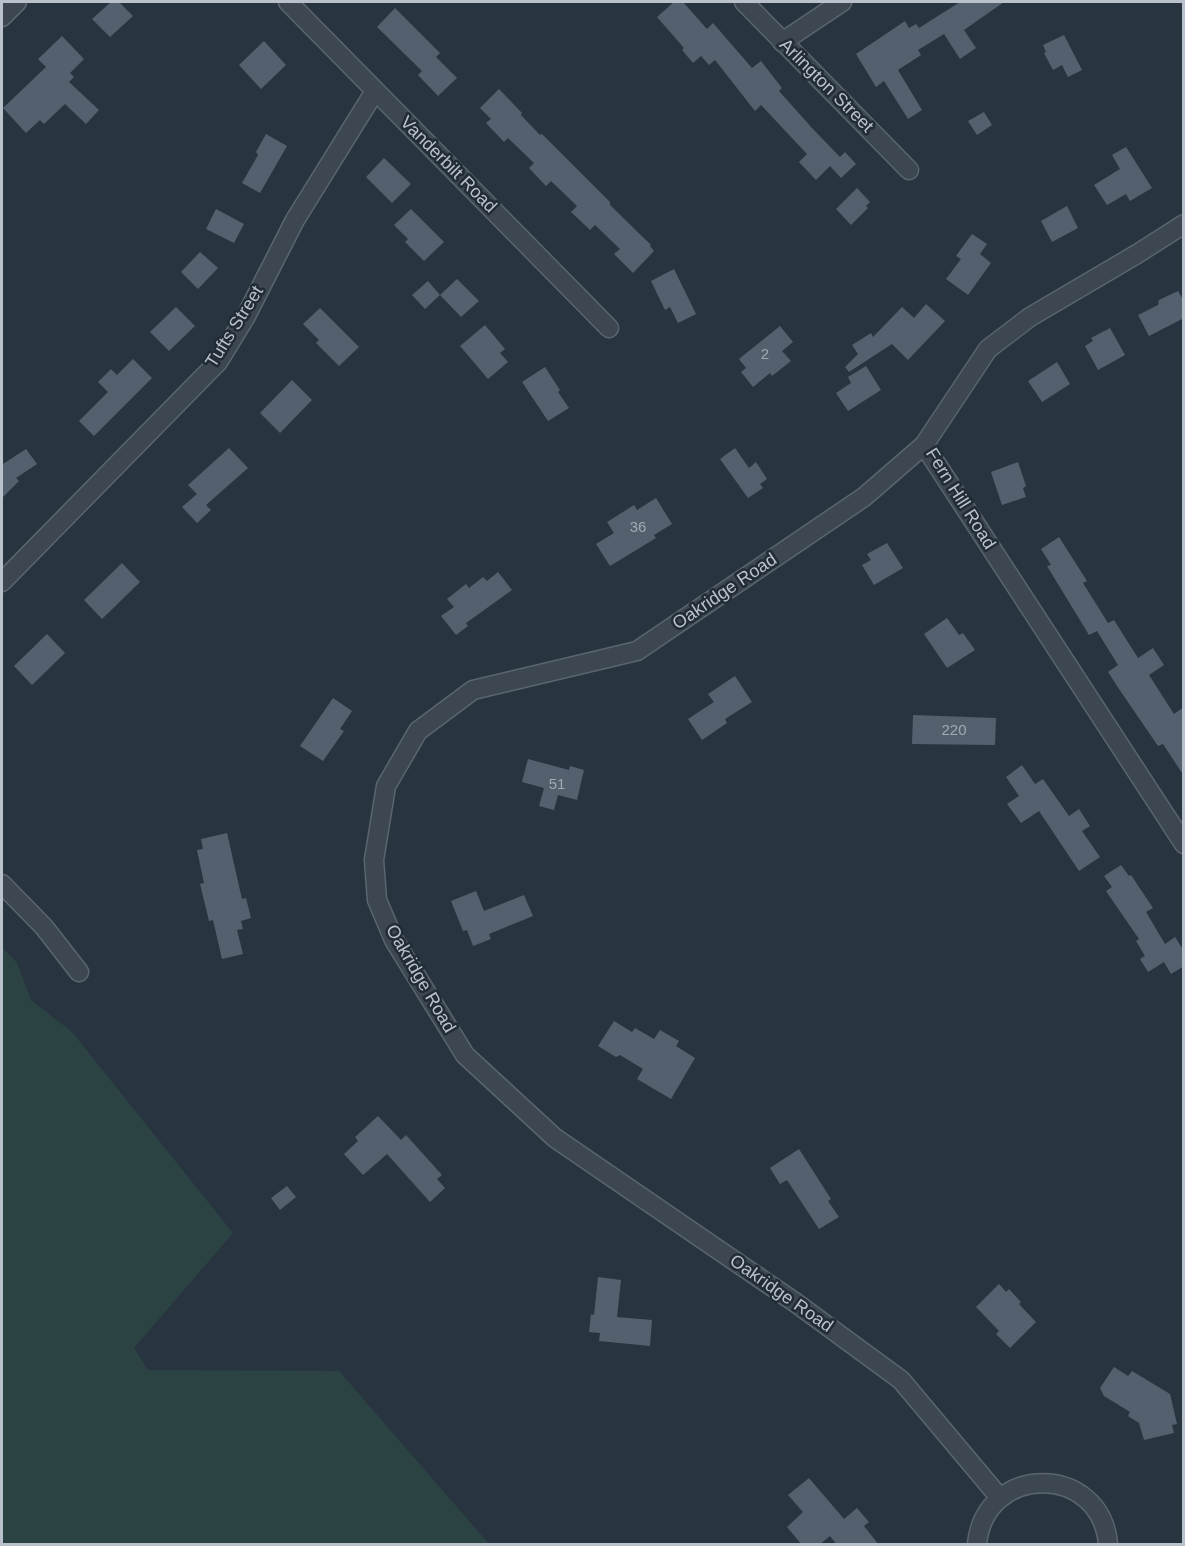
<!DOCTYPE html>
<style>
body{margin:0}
#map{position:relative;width:1185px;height:1546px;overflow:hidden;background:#283541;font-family:Arial,sans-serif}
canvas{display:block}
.frame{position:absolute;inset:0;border:3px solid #b9c2cb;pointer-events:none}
</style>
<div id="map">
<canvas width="1185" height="1546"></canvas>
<div class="frame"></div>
</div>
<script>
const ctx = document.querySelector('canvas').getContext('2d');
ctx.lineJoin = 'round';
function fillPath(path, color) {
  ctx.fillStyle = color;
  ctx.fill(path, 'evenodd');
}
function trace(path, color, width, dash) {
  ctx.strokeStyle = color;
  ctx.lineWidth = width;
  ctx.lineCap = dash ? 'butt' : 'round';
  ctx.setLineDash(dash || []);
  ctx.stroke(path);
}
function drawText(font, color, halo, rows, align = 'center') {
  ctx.font = font + ' Arial,sans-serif';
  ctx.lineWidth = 5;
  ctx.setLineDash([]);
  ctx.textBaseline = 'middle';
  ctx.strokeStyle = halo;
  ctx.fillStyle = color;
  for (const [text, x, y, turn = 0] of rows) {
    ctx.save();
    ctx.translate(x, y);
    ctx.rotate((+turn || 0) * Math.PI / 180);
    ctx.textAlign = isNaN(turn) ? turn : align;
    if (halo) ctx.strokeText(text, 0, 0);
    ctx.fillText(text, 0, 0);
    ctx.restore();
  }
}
fillPath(new Path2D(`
 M2 947 17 963 31 1000 72 1032 233 1233 134 1348 148 1370 339 1371 489 1544H2Z`), '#2b4343');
fillPath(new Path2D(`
 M111 2H119L133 16 110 37 92 19Z
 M674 2H683L707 29 713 23 752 68 761 61 782 88 779 91 812 128 840 157 845 152 856 164 841 178 830 166 816 180 799 162 807 154 761 105 755 111 715 60 709 65 701 56 693 63 682 50 684 48 657 17Z
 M960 2H1004L964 30 976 48 960 59 944 34 918 50 921 55 898 70 922 110 908 119 884 81 876 87 856 54 905 21 909 28 916 24 919 28Z
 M395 8 440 53 436 57 457 78 438 96 418 75 422 71 377 27Z
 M1064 35 1082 70 1068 77 1062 65 1053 70 1044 53 1046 52 1043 45Z
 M62 36 84 59 70 73 74 77 69 82 99 110 86 124 65 104 44 124 40 120 26 133 3 108 46 67 38 59Z
 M264 41 286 65 261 89 239 65Z
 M499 89 522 113 521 115 540 135 542 134 610 202V205L651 245 650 246 654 251 633 273 614 254 620 249 595 225 590 230 571 212 577 206 551 181 546 186 529 168 534 163 508 138 504 142 486 123 491 119 480 108Z
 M984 112 992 125 977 135 968 121Z
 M266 134 287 146 260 193 242 183 258 155 256 152Z
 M1126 147 1152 188 1130 201 1126 194 1107 205 1094 185 1120 169 1112 155Z
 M384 158 411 184 392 203 366 177Z
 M857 188 870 202 866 206 868 208 851 225 836 209Z
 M1067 206 1078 228 1052 242 1041 221Z
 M216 209 244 224 234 243 206 229Z
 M411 209 444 242 424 261 405 242 408 239 394 225Z
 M972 234 987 244 980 254 991 263 968 295 946 279 961 259 956 256Z
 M200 252 218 268 198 289 181 272Z
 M674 269 696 314 678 323 670 307 665 310 651 281Z
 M457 279 479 301 461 317 440 295 425 309 412 295 428 281 440 295Z
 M1178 291 1184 301V318L1149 336 1138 315 1158 305 1159 300Z
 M926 304 945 321 908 360 892 344 849 372 845 367 858 354 852 345 871 333 873 337 902 307 914 318Z
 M176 307 195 326 169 351 150 332Z
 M320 308 359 347 339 366 316 343 319 340 303 324Z
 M485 325 505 349 500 353 508 362 488 379 460 346Z
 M780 326 793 342 782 351 791 361 772 376 770 373 753 387 741 372 746 368 739 359Z
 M1110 328 1125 355 1098 370 1085 346 1093 341 1091 338Z
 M133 359 152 378 94 436 79 421 108 392 98 382 111 369 117 375Z
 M1057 362 1070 384 1042 402 1028 381Z
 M866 366 881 390 848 411 836 393 851 383 848 377Z
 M545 367 560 390 558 392 569 408 548 421 522 382Z
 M292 380 312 400 280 433 260 413Z
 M229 448 248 468 206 505 211 510 197 523 182 507 197 494 188 485Z
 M735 448 749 468 756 462 767 479 760 484 763 488 748 498 720 459Z
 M26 449 37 464 16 478 19 481 2 498V463L3 464Z
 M1018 462 1026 486 1023 488 1026 497 1002 505 991 472Z
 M656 498 672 524 654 535 656 538 610 566 596 544 614 533 607 522 634 505 637 510Z
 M1059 537 1087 581 1083 583 1108 623 1114 620 1138 658 1153 648 1164 665 1149 675 1174 714 1184 707V776L1163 744 1158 746 1119 689 1108 672 1118 665 1097 631 1089 635 1047 566 1051 565 1041 549Z
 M887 543 903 568 874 585 862 565 871 560 867 554Z
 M122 563 140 582 102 619 84 600Z
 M498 572 512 590 466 623 468 626 456 635 441 616 454 607 447 599 466 584 469 588 483 577 487 581Z
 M947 618 959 635 963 633 975 650 947 668 924 634Z
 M47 634 65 653 32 685 14 666Z
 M735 676 752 702 725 719 727 723 702 740 688 719 714 702 708 694Z
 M333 698 352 711 340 729 344 731 323 761 300 746Z
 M913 715 996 718 995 745 912 744Z
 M528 759 569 770 570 766 584 770 577 800 558 795 554 810 539 806 544 788 522 782Z
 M1022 765 1035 784 1043 779 1069 816 1079 809 1090 826 1082 831 1100 857 1079 871 1039 811 1021 823 1007 804 1019 796 1006 777Z
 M227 833 242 899 246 898 251 918 241 921 243 929 237 930 243 954 222 959 213 920 209 921 200 884 204 883 197 850 203 849 201 839Z
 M1121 865 1129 876 1131 875 1153 908 1146 912 1165 944 1175 937 1184 951V966L1171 974 1164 962 1148 972 1140 959 1145 956 1136 941 1139 939 1106 891 1112 887 1104 876Z
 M476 891 484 911 524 895 533 916 489 934 491 939 473 946 467 930 463 931 451 901Z
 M614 1021 632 1032 635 1028 654 1039 660 1030 679 1041 676 1046 695 1058 671 1099 637 1079 643 1069 620 1055 616 1057 598 1046Z
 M378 1116 401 1140 406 1135 442 1175 437 1179 445 1188 430 1202 387 1154 363 1175 344 1154 358 1141 355 1137Z
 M799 1149 831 1199 828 1201 839 1217 819 1229 787 1180 780 1184 770 1168Z
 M287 1186 296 1197 280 1210 271 1198Z
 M598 1277 621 1280 617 1317 652 1320 650 1346 599 1341 600 1333 589 1332 591 1314 594 1315Z
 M999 1284 1006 1292 1009 1289 1021 1302 1019 1304 1036 1322 1010 1348 996 1334 999 1331 976 1307Z
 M1114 1367 1128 1376 1132 1371 1170 1394 1177 1424 1172 1425 1174 1433 1144 1440 1139 1423 1128 1416 1130 1412 1104 1396 1100 1388Z
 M809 1478 844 1519 857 1508 869 1522 864 1526 879 1545H837L830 1536 819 1545H802L787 1527 803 1512 788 1495Z`), '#54606e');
const street = new Path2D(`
 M288 2 609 328
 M744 2 909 170
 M2 17 17 2
 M782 42 842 2
 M924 445 1184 844
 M2 582 218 362 246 316 295 220 375 91
 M2 884 44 927 79 972
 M1000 1498 901 1380 796 1303 555 1138 465 1055 394 940 377 900 374 860 386 786 418 731 473 690 637 651 864 497 924 445 988 349 1030 317 1137 254 1184 224
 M977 1544C985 1463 1101 1463 1108 1544`);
trace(street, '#5a656e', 21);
trace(street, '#3c4751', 18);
drawText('15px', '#a0aab4', null, [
 ["2",765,355],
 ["36",638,528],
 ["220",954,731],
 ["51",557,785]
]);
drawText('18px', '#b9c2cb', '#212c37', [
 ["Arlington Street",826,86,45],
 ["Vanderbilt Road",448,165,45],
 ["Tufts Street",235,327,-58],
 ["Fern Hill Road",960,499,58],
 ["Oakridge Road",725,592,-34],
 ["Oakridge Road",420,979,60],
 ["Oakridge Road",781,1294,35]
]);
</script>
